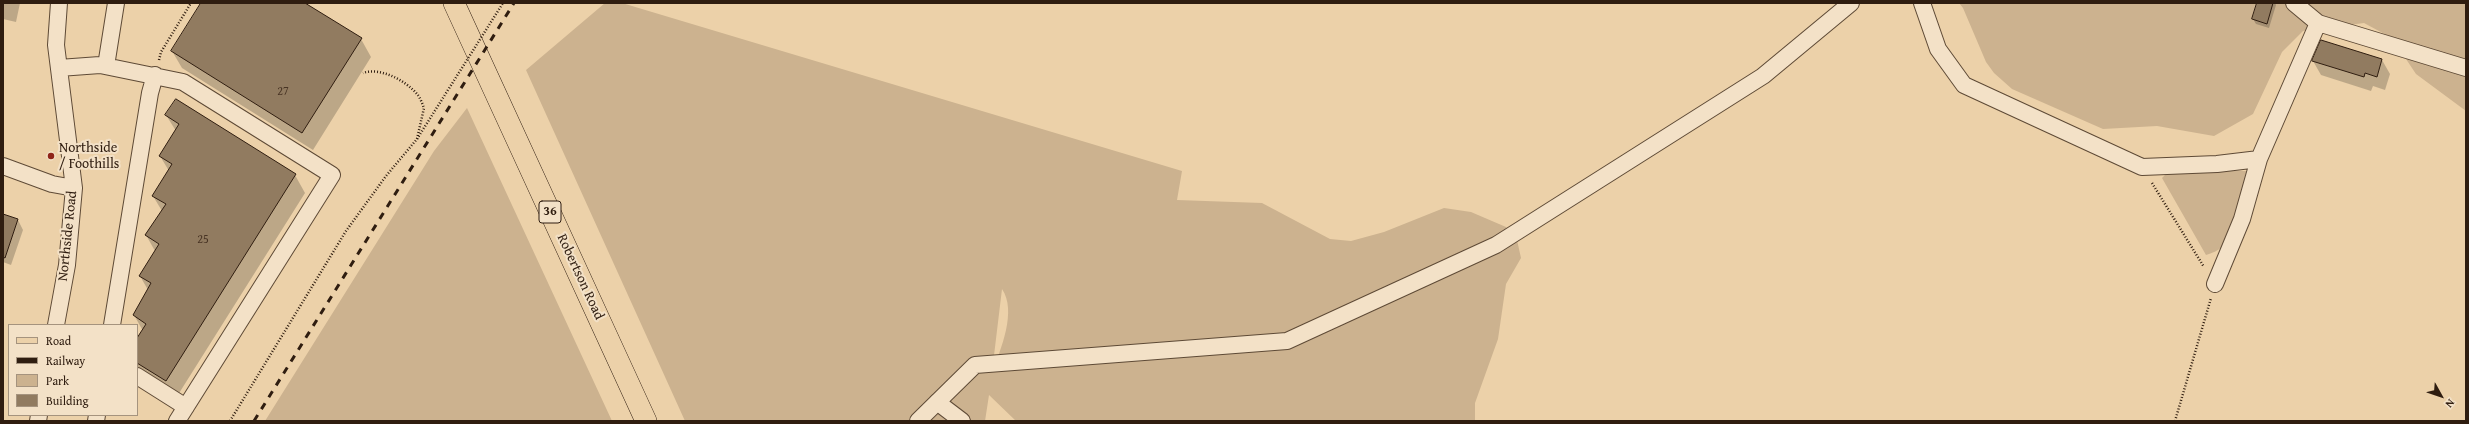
<!DOCTYPE html>
<style>
body{margin:0}
#map{position:relative;width:2469px;height:424px;overflow:hidden;background:#ecd1a9;font-family:"Gentium Book Plus",serif}
canvas{display:block}
.frame{position:absolute;inset:0;border:4px solid #2f1d10;pointer-events:none}
.legend{position:absolute;left:8px;top:324px;width:130px;height:92px;box-sizing:border-box;background:#f3e1c7;border:1px solid #a5937e;margin:0;padding:5px 7px;list-style:none;font-size:12px;color:#2f1d10}
.legend li{display:flex;align-items:center;gap:8px;height:20px}
.legend b{width:20px;border:1px solid #a5937e}
.north{position:absolute;left:2421px;top:376px;width:40px;height:40px;-webkit-text-stroke:3px #f3e1c7;paint-order:stroke;rotate:130deg;font-size:11px;font-weight:700;line-height:16px;text-align:center;color:#2f1d10}
.north::after{content:'';display:block;margin:auto;width:14px;height:18px;background:#2f1d10;clip-path:polygon(50% 0,100% 100%,50% 72%,0 100%)}
</style>
<div id="map">
<canvas width="2469" height="424"></canvas>
<div class="frame"></div>
<ul class="legend">
<li><b style="height:5px;background:#ecd1a9"></b>Road</li>
<li><b style="height:5px;background:#2f1d10"></b>Railway</li>
<li><b style="height:11px;background:#ccb28f"></b>Park</li>
<li><b style="height:11px;background:#917b60"></b>Building</li>
</ul>
<div class="north">N</div>
</div>
<script>
const ctx = document.querySelector('canvas').getContext('2d');
ctx.lineJoin = 'round';
function fillPath(path, color) {
  ctx.fillStyle = color;
  ctx.fill(path, 'evenodd');
}
function trace(path, color, width, dash) {
  ctx.strokeStyle = color;
  ctx.lineWidth = width;
  ctx.lineCap = dash ? 'butt' : 'round';
  ctx.setLineDash(dash || []);
  ctx.stroke(path);
}
function drawText(font, color, halo, rows, align = 'center') {
  ctx.font = font + ' "Gentium Book Plus",serif';
  ctx.lineWidth = 4;
  ctx.setLineDash([]);
  ctx.textBaseline = 'middle';
  ctx.strokeStyle = halo;
  ctx.fillStyle = color;
  for (const [text, x, y, turn = 0] of rows) {
    ctx.save();
    ctx.translate(x, y);
    ctx.rotate((+turn || 0) * Math.PI / 180);
    ctx.textAlign = isNaN(turn) ? turn : align;
    if (halo) ctx.strokeText(text, 0, 0);
    ctx.fillText(text, 0, 0);
    ctx.restore();
  }
}
fillPath(new Path2D(`
 M605 3H622L1182 171 1177 200 1262 203 1330 239 1351 241 1384 232 1444 208 1471 212 1506 227 1517 240 1521 258 1506 284 1498 339 1475 403V421H1016L989 395 985 421H685L526 70ZM1002 289C1017 311 1001 349 992 372Z
 M1959 3H2466V111L2416 74 2392 38 2364 23 2303 31 2282 52 2253 114 2214 136 2157 126 2103 129 2012 89 1994 73 1986 62 1963 8Z
 M467 108 612 421H265L434 151Z
 M2174 171H2249C2246 187 2233 235 2223 246 2218 251 2212 253 2206 255L2162 178 2166 174Z`), '#ccb28f');
fillPath(new Path2D(`
 M3 3H20L16 22 3 19Z
 M202 3H305L361 39 371 57 313 150 182 68 172 51Z
 M2258 3H2275L2276 5 2269 28 2256 24 2253 19Z
 M2321 41 2382 60 2390 74 2385 90 2373 86 2371 91 2321 75 2313 61Z
 M166 115 295 175 305 193 176 398 137 372V340L143 331 134 315 148 290 140 276 155 251 146 235 162 211 153 196 169 171 160 156 176 131Z
 M3 215 18 220 23 230 11 265 3 262Z`), '#0003');
const building = new Path2D(`
 M201 3H305L362 38 302 133 171 51Z
 M2257 3H2273L2267 24 2252 19Z
 M2321 40 2382 59 2377 77 2365 73 2364 77 2312 61Z
 M176 99 296 174 166 381 137 363V338L146 324 133 315 151 283 139 276 159 244 145 235 166 204 152 196 172 164 159 156 179 124 165 115Z
 M3 214 18 219 5 258 3 257Z`);
fillPath(building, '#917b60');
trace(building, '#2f1d10', 1);
const minor = new Path2D(`
 M1922 3 1938 49 1964 85 2142 167 2217 164 2259 159 2318 23
 M2294 3 2318 23 2466 68
 M106 66 116 3
 M59 68 100 65 183 82 332 175 177 421
 M3 166 52 184 74 188
 M2215 284 2242 219 2259 159
 M56 325 67 265 74 188 56 45 59 3
 M112 325 150 93 155 75
 M137 376 186 407
 M937 402 962 421
 M38 421 39 415
 M96 421 97 415
 M918 421 975 365 1287 341 1496 245 1763 76 1851 3`);
const major = new Path2D(`
 M454 3 646 421`);
trace(minor, '#5e4a36', 18);
trace(major, '#2f1d10', 22);
trace(new Path2D(`
 M159 60 161 52 191 3
 M2152 183 2204 267
 M230 421 346 231 386 176 417 139 424 108C422 103 420 97 417 94 405 80 380 67 363 73
 M2175 421 2211 298`), '#2f1d10', 2.5, [1, 2]);
trace(minor, '#f3e1c7', 16);
trace(major, '#ecd1a9', 21);
trace(new Path2D(`
 M254 421 514 3`), '#2f1d10', 3, [7, 7]);
trace(new Path2D(`
 M417 139 503 3`), '#2f1d10', 2.5, [1, 2]);
for (const [x, y, r, color] of [
 [51,156,4,"#8f2418"]
]) {
  const dot = new Path2D();
  dot.arc(x, y, r, 0, 2 * Math.PI);
  ctx.fillStyle = color;
  ctx.fill(dot);
  trace(dot, '#f3e1c7', 1.5);
}
drawText('12px', '#483424', null, [
 ["27",283,92],
 ["25",203,240]
]);
for (const [x, y, w] of [
 [550,212,22]
]) {
  const box = new Path2D();
  box.roundRect(x - w / 2, y - 11, w, 22, 3);
  ctx.fillStyle = '#f3e1c7';
  ctx.fill(box);
  trace(box, '#2f1d10', 1);
}
drawText('bold 13px', '#2f1d10', null, [
 ["36",550,212]
]);
drawText('14px', '#2f1d10', '#f3e1c7', [
 ["Northside",59,148],
 ["/ Foothills",59,164]
], 'left');
drawText('14px', '#2f1d10', '#f3e1c7', [
 ["Northside Road",68,236,-84],
 ["Robertson Road",580,277,65]
]);
</script>
